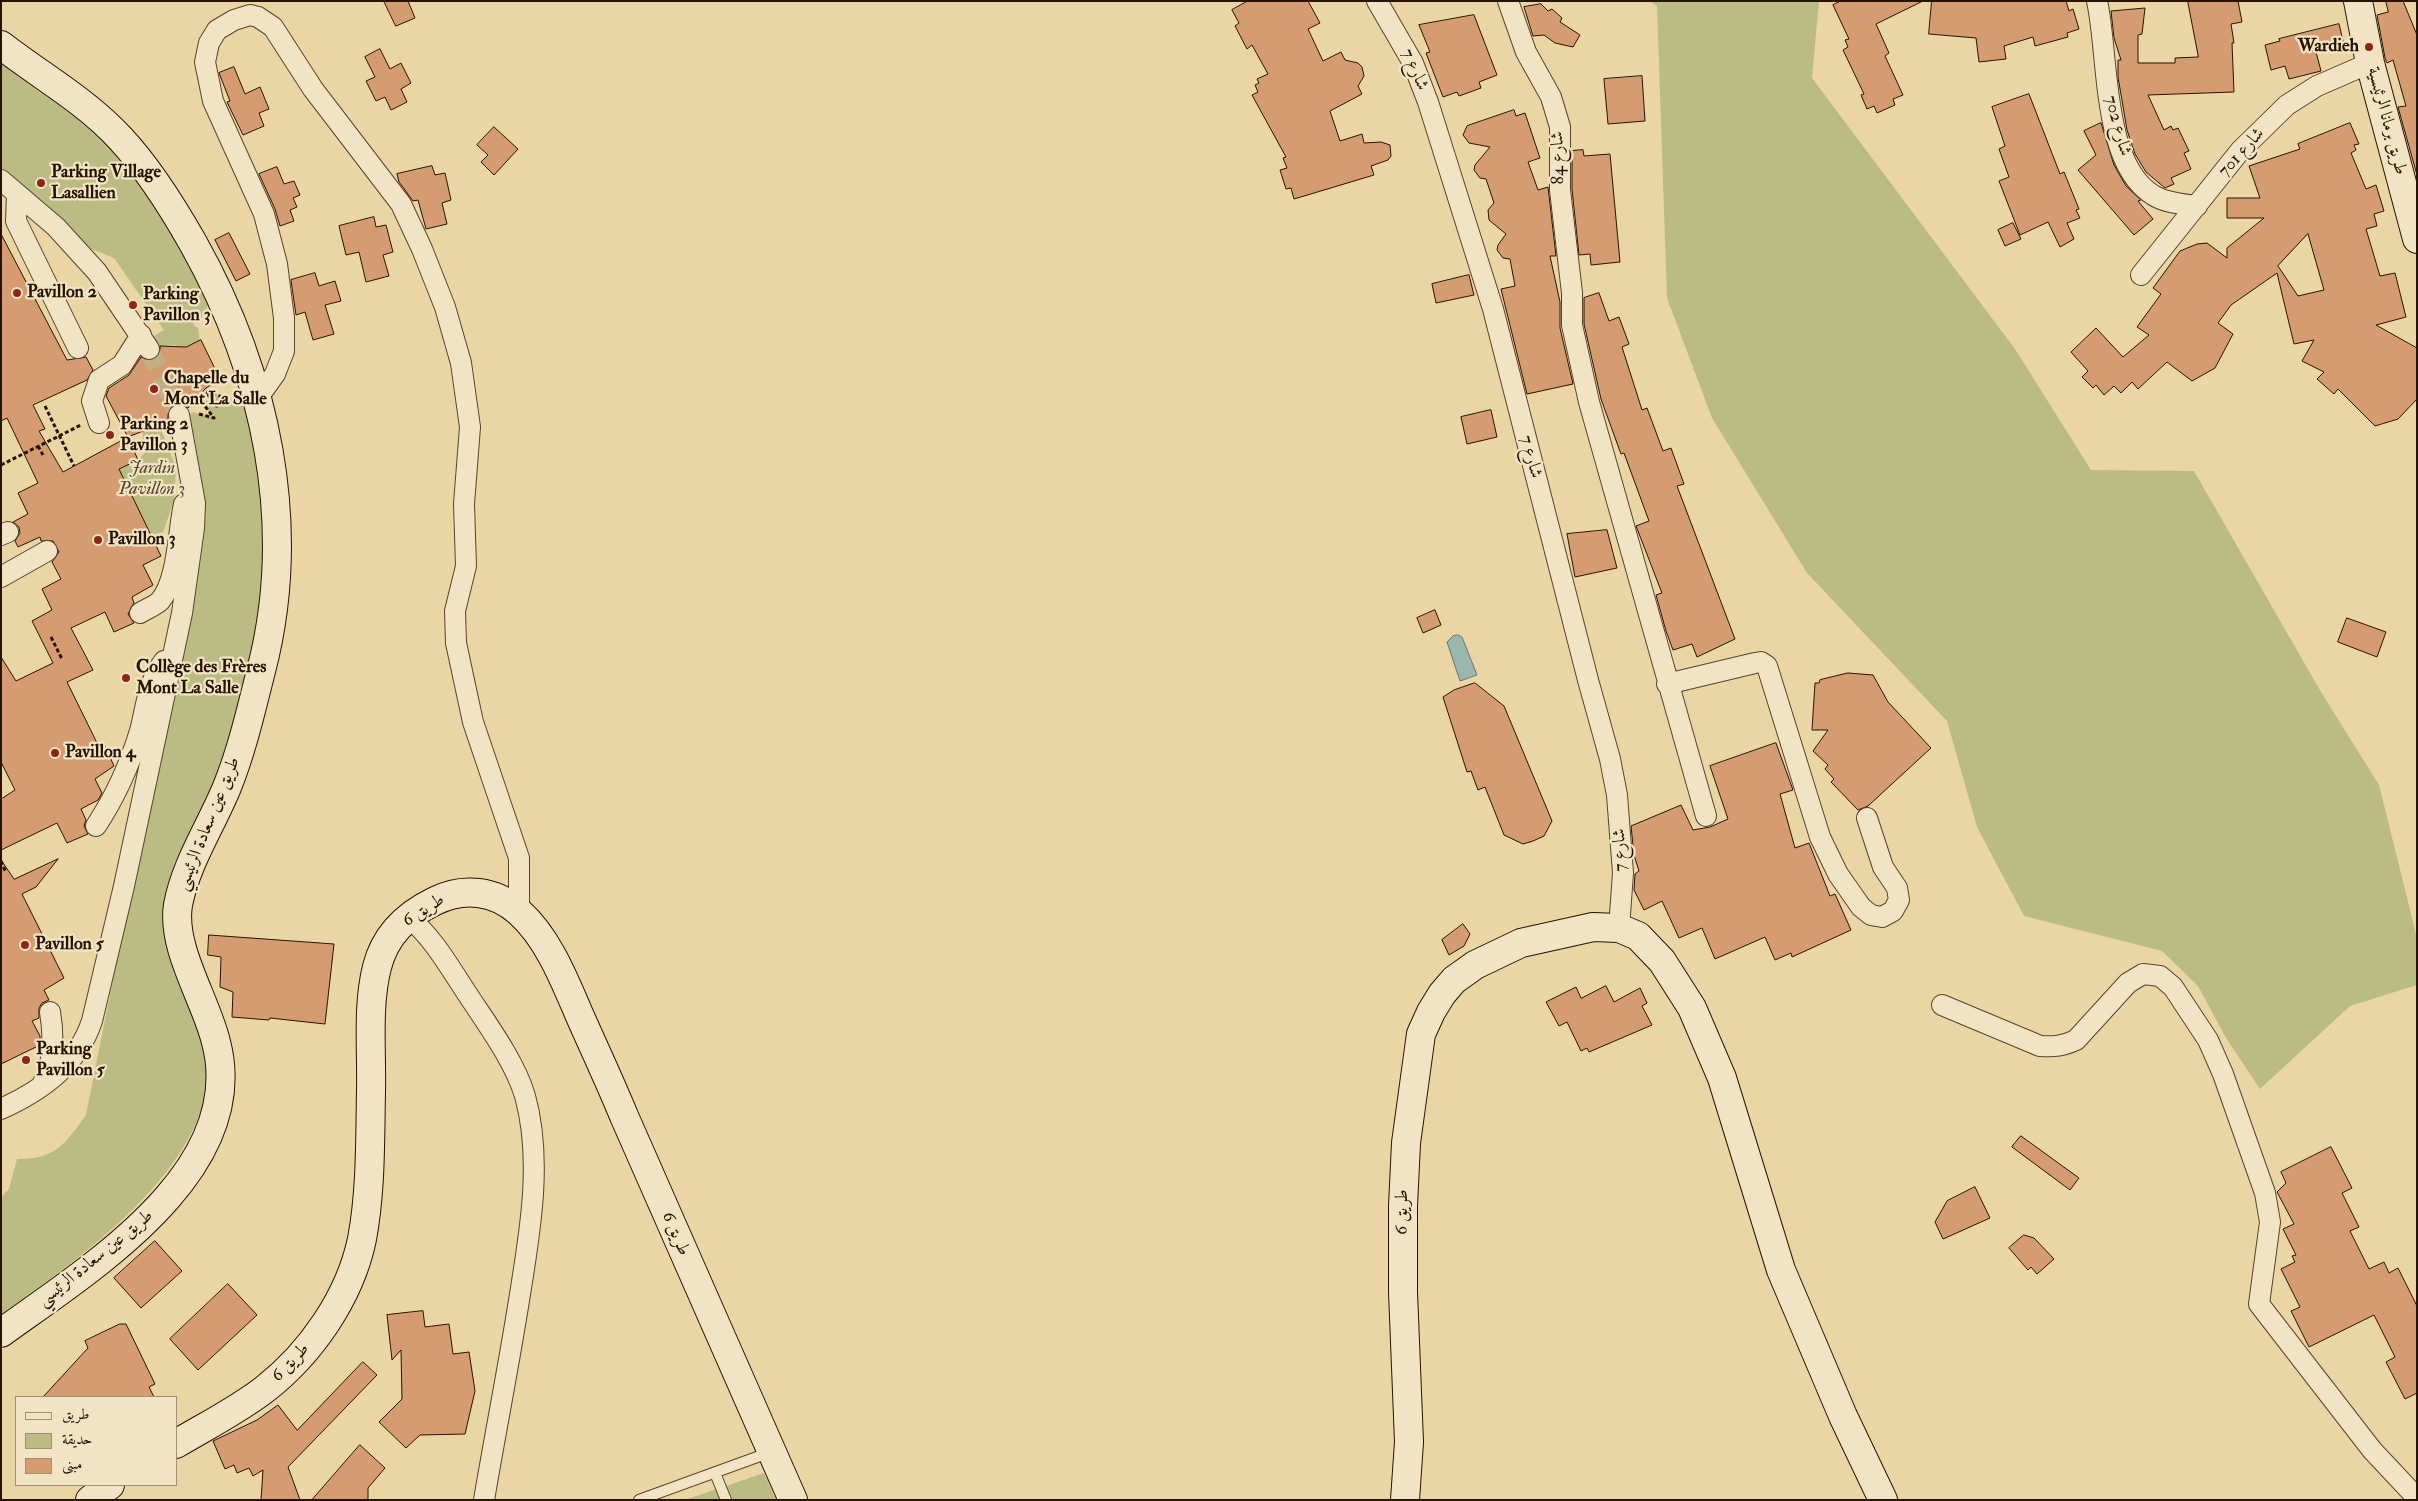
<!DOCTYPE html>
<meta charset="utf-8">
<style>
body{margin:0}
#map{position:relative;width:2418px;height:1501px;overflow:hidden;background:#ead5a4;font-family:"IM FELL Double Pica",Amiri,serif}
canvas{display:block}
.frame{position:absolute;inset:0;border:2px solid #281302;pointer-events:none}
.legend{position:absolute;left:15px;top:1396px;width:162px;height:90px;box-sizing:border-box;background:#f1e4c4;border:1px solid #a19076;margin:0;padding:6px 9px;list-style:none;font-size:15px;color:#281302}
.legend li{display:flex;align-items:center;gap:10px;height:25px}
.legend b{width:25px;border:1px solid #a19076}
</style>
<div id="map">
<canvas width="2418" height="1501"></canvas>
<div class="frame"></div>
<ul class="legend">
<li><b style="height:6px;background:#f1e4c4"></b>طريق</li>
<li><b style="height:14px;background:#bbbc83"></b>حديقة</li>
<li><b style="height:14px;background:#d59c72"></b>مبنى</li>
</ul>
</div>
<script>
const ctx = document.querySelector('canvas').getContext('2d');
ctx.lineJoin = 'round';
function fillPath(path, color) {
  ctx.fillStyle = color;
  ctx.fill(path, 'evenodd');
}
function trace(path, color, width, dash) {
  ctx.strokeStyle = color;
  ctx.lineWidth = width;
  ctx.lineCap = dash ? 'butt' : 'round';
  ctx.setLineDash(dash || []);
  ctx.stroke(path);
}
function drawText(font, color, halo, rows, align = 'center') {
  ctx.font = font + ' "IM FELL Double Pica",Amiri,serif';
  ctx.lineWidth = 4.5;
  ctx.setLineDash([]);
  ctx.textBaseline = 'middle';
  ctx.strokeStyle = halo;
  ctx.fillStyle = color;
  for (const [text, x, y, turn = 0] of rows) {
    ctx.save();
    ctx.translate(x, y);
    ctx.rotate((+turn || 0) * Math.PI / 180);
    ctx.textAlign = isNaN(turn) ? turn : align;
    if (halo) ctx.strokeText(text, 0, 0);
    ctx.fillText(text, 0, 0);
    ctx.restore();
  }
}
fillPath(new Path2D(`
 M1649 1H1819L1812 78 2015 349 2091 470 2194 471 2321 692 2379 785 2417 938V985L2350 1006 2260 1089 2226 1038 2198 986 2162 951 2024 916 1977 827 1947 721 1807 573 1712 418 1667 298 1657 6Z
 M1 59 93 125 161 211 213 303 208 305 200 322 195 320 193 325 198 328 200 341 186 347 173 345 149 349 144 342 164 330 114 258 69 240 1 182Z
 M244 385 270 534 257 644 243 711 177 872 207 1049C208 1067 209 1087 203 1105 174 1194 73 1262 1 1315V1197L9 1189 17 1159C55 1160 66 1143 86 1115L193 577 181 424 192 412 213 417 201 401 217 406 206 392 233 400 238 399Z
 M159 424 176 468 174 501 163 532 152 537 119 469 138 460 146 451 142 431Z
 M764 1473 776 1500H685Z`), '#bbbc83');
const water = new Path2D(`
 M1458 635 1462 637 1477 675 1460 681 1447 642 1453 636Z`);
fillPath(water, '#9ab7ae');
trace(water, '#6c7569', 1);
const building = new Path2D(`
 M384 1H408L415 18 396 26Z
 M1248 1H1308L1320 23 1308 29 1323 61 1341 52 1345 60 1358 63 1362 67 1364 76 1358 86 1362 94 1330 111 1340 141 1362 134 1364 143 1381 142 1390 145 1391 156 1388 160 1371 166 1374 175 1294 199 1291 188 1286 189 1280 170 1287 168 1283 158 1286 157 1252 95 1258 92 1255 85 1259 83 1257 79 1268 74 1252 45 1247 49 1235 26 1239 23 1232 10Z
 M1841 1H1923L1876 24 1889 53 1885 56 1903 95 1893 99 1895 105 1877 113 1874 106 1867 109 1861 95 1864 94 1843 50 1848 47 1845 40 1849 39 1833 5Z
 M1932 1H2066L2069 11 2073 9 2079 29 2067 33 2068 37 2035 46 2033 37 2004 46 2006 59 1979 62 1976 38 1929 34Z
 M2188 1H2238L2242 22 2231 24 2234 43H2232L2234 92 2148 95 2164 130 2171 126 2173 130 2178 128 2189 151 2184 153 2191 169 2171 178 2174 184 2165 188 2146 172 2135 154 2127 130 2118 77V60H2121L2114 38 2111 11 2145 8 2142 34 2138 35V63H2175V58L2198 57Z
 M2386 1H2403L2417 35V175L2398 107 2406 106 2393 60 2387 63 2385 58 2377 15 2388 12Z
 M1541 4 1548 11 1552 9 1562 18 1560 22 1580 35 1573 47 1555 43 1544 35 1533 36 1524 7Z
 M1474 15 1497 75 1479 82 1481 88 1459 96 1457 92 1443 97 1426 53 1430 52 1419 25Z
 M2339 24 2344 45 2316 52 2321 71 2289 79 2285 66 2271 70 2265 45 2280 41 2279 39Z
 M380 49 390 69 401 63 411 83 401 89 407 102 391 110 385 97 376 101 366 81 375 77 365 57Z
 M234 67 245 94 260 87 269 109 259 113 264 126 243 135 227 102 230 101 219 73Z
 M1642 76 1645 121 1608 124 1604 79Z
 M2029 94 2060 174 2064 172 2079 209 2076 210 2080 218 2067 223 2074 239 2060 247 2048 222 2020 235 1999 181 2009 177 1999 149 2005 146 1992 107Z
 M1514 110 1516 116 1525 113 1540 158 1528 162 1538 190 1548 187 1556 256H1550L1560 302V328L1573 384 1527 394 1501 289 1515 286 1510 259 1503 258 1497 250 1498 245 1506 234 1489 220 1488 210 1494 203 1486 179 1480 178 1474 170 1475 165 1490 147 1469 143 1463 135 1467 126Z
 M2101 123 2114 165 2126 186 2141 200 2138 201 2153 219 2134 235 2078 170 2096 155 2084 131Z
 M2350 123 2359 144 2354 145 2356 150 2351 153 2366 189 2376 185 2384 211 2374 214 2377 226 2366 229 2380 276 2395 273 2406 317 2376 325 2417 348V399L2398 419 2375 426 2338 389 2334 394 2317 379 2324 372 2302 361 2314 340 2294 344 2277 273 2231 305 2218 323 2233 334 2215 368 2192 381 2167 362 2138 389 2132 382 2121 393 2114 386 2104 395 2096 385 2093 388 2082 377 2088 371 2071 352 2096 328 2123 357 2149 335 2137 327 2161 294 2153 288 2180 251 2197 244 2207 243 2227 258V248L2264 218H2227V198H2260L2249 166 2300 149 2298 144ZM2308 234 2324 290 2298 296 2278 266Z
 M494 127 518 149 494 175 481 162 488 155 477 145Z
 M1583 150 1584 156 1610 154 1620 262 1591 265 1590 254 1579 255 1572 189V151Z
 M432 166 435 175 445 173 451 200 442 203 447 224 426 229 418 200 413 201 399 182 397 174Z
 M277 167 284 184 294 181 300 195 293 198 297 207 290 210 294 221 280 226 275 209 259 174Z
 M374 217 376 227 386 225 393 252 383 255 389 276 366 282 359 252 346 255 339 226Z
 M2013 223 2021 239 2005 246 1998 230Z
 M229 233 250 274 236 281 215 240Z
 M1 234 67 360 86 357 93 370 87 380 33 405 45 429 39 431 63 472 128 437 138 460 119 469 161 556 143 565 153 585 132 597 134 603 128 614 134 623 114 632 105 612 71 628 93 670 67 682 99 747 105 746 114 766 95 779 102 793 98 800 81 809 86 820 84 826 88 834 67 843 57 823 1 850V799L15 790 1 762V657L16 681 53 663 32 621 52 610 42 589 61 579 52 562 59 552 53 541H41L40 537 18 547 15 541 20 533 19 527 13 522 28 514 18 493 38 483 7 418 1 421Z
 M315 273 319 286 335 281 341 301 325 305 334 334 313 340 305 312 296 315 291 280Z
 M1469 275 1474 295 1436 303 1432 284Z
 M1599 293 1609 321 1619 317 1629 344 1622 347 1642 410 1647 408 1663 451 1671 448 1684 484 1677 486 1735 639 1697 657 1692 644 1673 650 1666 631 1656 595 1662 593 1636 526 1649 521 1624 453 1621 454 1601 399 1584 324V298Z
 M201 340 220 379 206 388 188 408 183 404 172 406 168 411V421L128 437 106 396 109 388 129 375 141 357 149 361 156 359 160 354V346L186 347Z
 M1491 410 1497 437 1467 444 1461 417Z
 M1607 530 1617 568 1575 577 1567 534Z
 M1435 610 1441 625 1423 633 1417 618Z
 M2347 618 2386 632 2377 657 2338 642Z
 M1848 673 1873 675 1888 702 1931 748 1868 806 1858 810 1831 782 1834 779 1825 769 1828 765 1813 751 1828 730H1812L1815 683H1819L1820 680Z
 M1475 683 1504 706 1552 821 1544 836 1533 841 1523 844 1504 835 1485 787 1478 790 1471 771 1467 772 1443 697 1454 690Z
 M1776 743 1793 790 1780 794 1795 848 1809 843 1830 896 1835 894 1851 930 1792 957 1791 953 1775 960 1765 937 1715 959 1702 928 1679 938 1662 901 1644 910 1634 890 1635 874 1639 871 1634 855 1631 826 1681 805 1693 830 1710 827 1728 819 1710 766Z
 M58 859 36 887 22 894 64 978 44 990 49 1000 42 1003 39 1008V1018L32 1021 40 1036V1045L1 1064V860L14 879Z
 M1463 924 1470 934 1464 946 1449 955 1442 940Z
 M209 935 334 944 325 1024 270 1018 269 1020 232 1017 233 992 220 987 221 957 208 955Z
 M1606 986 1614 1002 1640 988 1647 1003 1642 1006 1652 1025 1589 1052 1587 1048 1581 1051 1567 1022 1559 1026 1546 1002 1576 987 1581 998Z
 M2021 1136 2079 1178 2070 1190 2012 1147Z
 M2331 1147 2352 1188 2342 1193 2359 1227 2350 1231 2369 1269 2384 1262 2389 1273 2398 1268 2417 1306V1393L2405 1399 2386 1362 2395 1357 2374 1315 2309 1347 2291 1311 2300 1307 2281 1269 2295 1262 2292 1256 2296 1255 2283 1229 2294 1224 2277 1192 2286 1183 2281 1172Z
 M1975 1187 1990 1218 1943 1239 1935 1222 1947 1201Z
 M2024 1235 2034 1238 2054 1259 2037 1274 2031 1267 2028 1270 2009 1248Z
 M155 1241 182 1271 141 1308 114 1278Z
 M228 1284 257 1315 198 1370 170 1339Z
 M423 1311 425 1327 449 1324 453 1354 469 1352 475 1391 465 1434 420 1435 406 1448 379 1422 402 1399 401 1350 392 1360 387 1315Z
 M120 1324H126L155 1384 149 1387 154 1397H43L88 1348 85 1341Z
 M363 1362 377 1375 288 1467 300 1500H261L263 1470 253 1476 249 1468 237 1473 234 1465 225 1469 213 1441 257 1420 278 1405 297 1430Z
 M360 1445 385 1468 368 1488V1500H312Z`);
fillPath(building, '#d59c72');
trace(building, '#281302', 1);
trace(new Path2D(`
 M149 349 179 415`), '#c3ae84', 20, [20, 10]);
const lane = new Path2D(`
 M715 1473 726 1500
 M639 1500 771 1452`);
const street = new Path2D(`
 M1377 1 1413 63 1428 102 1493 309 1588 680 1610 759 1617 795 1623 873 1619 928
 M1508 1 1526 52 1551 97 1560 127V190L1572 293V325L1589 402 1706 816
 M2097 1C2109 54 2101 163 2153 195 2165 203 2183 204 2197 206
 M1 180 56 227 97 272 149 349
 M17 194 16 221 78 348
 M2141 275 2240 151 2287 105 2317 86 2370 63
 M257 399 275 374 284 351V318L277 264 264 214 213 101 205 62 209 43 217 30 234 20 250 15 258 17 273 27 313 89 401 204 422 249 445 307 461 363 470 427 464 504 466 566 455 611 456 643 473 722 519 858V912
 M99 423 92 401 99 380 122 365 141 335
 M1 535 8 532
 M1 577 47 551
 M140 613C146 609 155 606 160 601 178 580 178 531 184 504
 M1667 684 1755 663 1761 662 1767 666 1820 837 1838 874 1861 907 1871 915 1882 917 1893 911 1899 900 1897 888 1883 867 1867 818
 M96 826C115 797 130 764 140 731 146 708 148 681 164 661
 M408 917C433 937 450 968 468 995 487 1024 515 1062 525 1096 542 1157 531 1226 521 1288 510 1359 496 1429 484 1500
 M1942 1005 2040 1046C2054 1047 2063 1046 2076 1040L2128 983 2143 974 2160 976 2173 987 2208 1040 2223 1074 2265 1193 2270 1222 2259 1304 2372 1450 2417 1498
 M42 1085C54 1065 54 1035 50 1012
 M1 1109C43 1090 77 1065 92 1021L124 886 182 613 194 528 195 503 179 415`);
const secondary = new Path2D(`
 M2358 1 2370 63 2417 239
 M1 45C41 76 86 101 120 138 149 169 172 206 193 243 266 373 299 525 261 671 251 710 242 750 227 787 211 826 186 863 178 905 171 948 206 1000 216 1042 250 1171 89 1269 1 1333
 M176 1444C206 1426 238 1410 265 1389 311 1353 350 1297 362 1239 371 1191 370 1140 371 1092 372 1051 367 1006 377 967 385 935 406 915 435 901 463 887 495 890 519 912 548 938 564 979 579 1014 594 1048 610 1082 624 1116 680 1244 736 1372 793 1500
 M90 1500 110 1485
 M1405 1500 1409 1442 1403 1292V1206L1406 1143 1421 1034 1431 1012 1442 994 1454 980 1475 965 1521 943 1593 927 1619 928 1638 936 1662 961 1692 1008 1722 1078 1781 1270 1843 1416 1883 1500`);
trace(lane, '#58442a', 12);
trace(street, '#58442a', 22);
trace(secondary, '#281302', 30);
trace(new Path2D(`
 M45 406 74 466
 M199 414 214 418 201 401 217 406 206 392 223 397
 M38 446 43 455
 M1 465 81 425
 M51 637 62 659
 M1 861 6 873`), '#281302', 3, [4, 2.5]);
trace(lane, '#f1e4c4', 10);
trace(street, '#f1e4c4', 20);
trace(secondary, '#f1e4c4', 28);
for (const [x, y, r, color] of [
 [2369,47,5,"#8f2418"],
 [41,183,5,"#8f2418"],
 [17,293,5,"#8f2418"],
 [133,305,5,"#8f2418"],
 [154,389,5,"#8f2418"],
 [110,435,5,"#8f2418"],
 [98,540,5,"#8f2418"],
 [126,678,5,"#8f2418"],
 [55,753,5,"#8f2418"],
 [25,945,5,"#8f2418"],
 [26,1060,5,"#8f2418"]
]) {
  const dot = new Path2D();
  dot.arc(x, y, r, 0, 2 * Math.PI);
  ctx.fillStyle = color;
  ctx.fill(dot);
  trace(dot, '#f1e4c4', 2);
}
drawText('bold 18px', '#281302', '#f1e4c4', [
 ["Wardieh",2359,47,"right"],
 ["Parking Village",51,173],
 ["Lasallien",51,194],
 ["Pavillon 2",27,293],
 ["Parking",143,295],
 ["Pavillon 3",143,316],
 ["Chapelle du",164,379],
 ["Mont La Salle",164,400],
 ["Parking 2",120,425],
 ["Pavillon 3",120,446],
 ["Pavillon 3",108,540],
 ["Collège des Frères",136,668],
 ["Mont La Salle",136,689],
 ["Pavillon 4",65,753],
 ["Pavillon 5",35,945],
 ["Parking",36,1050],
 ["Pavillon 5",36,1071]
], 'left');
drawText('18px', '#281302', '#f1e4c4', [
 ["شارع 7",1414,70,66],
 ["طريق برمانا الرئيسية",2386,121,75],
 ["شارع 702",2117,126,75],
 ["شارع 701",2242,153,-48],
 ["شارع 84",1559,158,-91],
 ["شارع 7",1530,457,75],
 ["طريق عين سعادة الرئيسي",209,824,-68],
 ["شارع 7",1621,850,-92],
 ["طريق 6",424,911,-32],
 ["طريق 6",1403,1212,-89],
 ["طريق 6",675,1234,67],
 ["طريق عين سعادة الرئيسي",96,1259,-39],
 ["طريق 6",291,1363,-46]
]);
drawText('italic 18px', '#544629', '#f1e4c4', [
 ["Jardin",152,469],
 ["Pavillon 3",152,490]
]);
</script>
